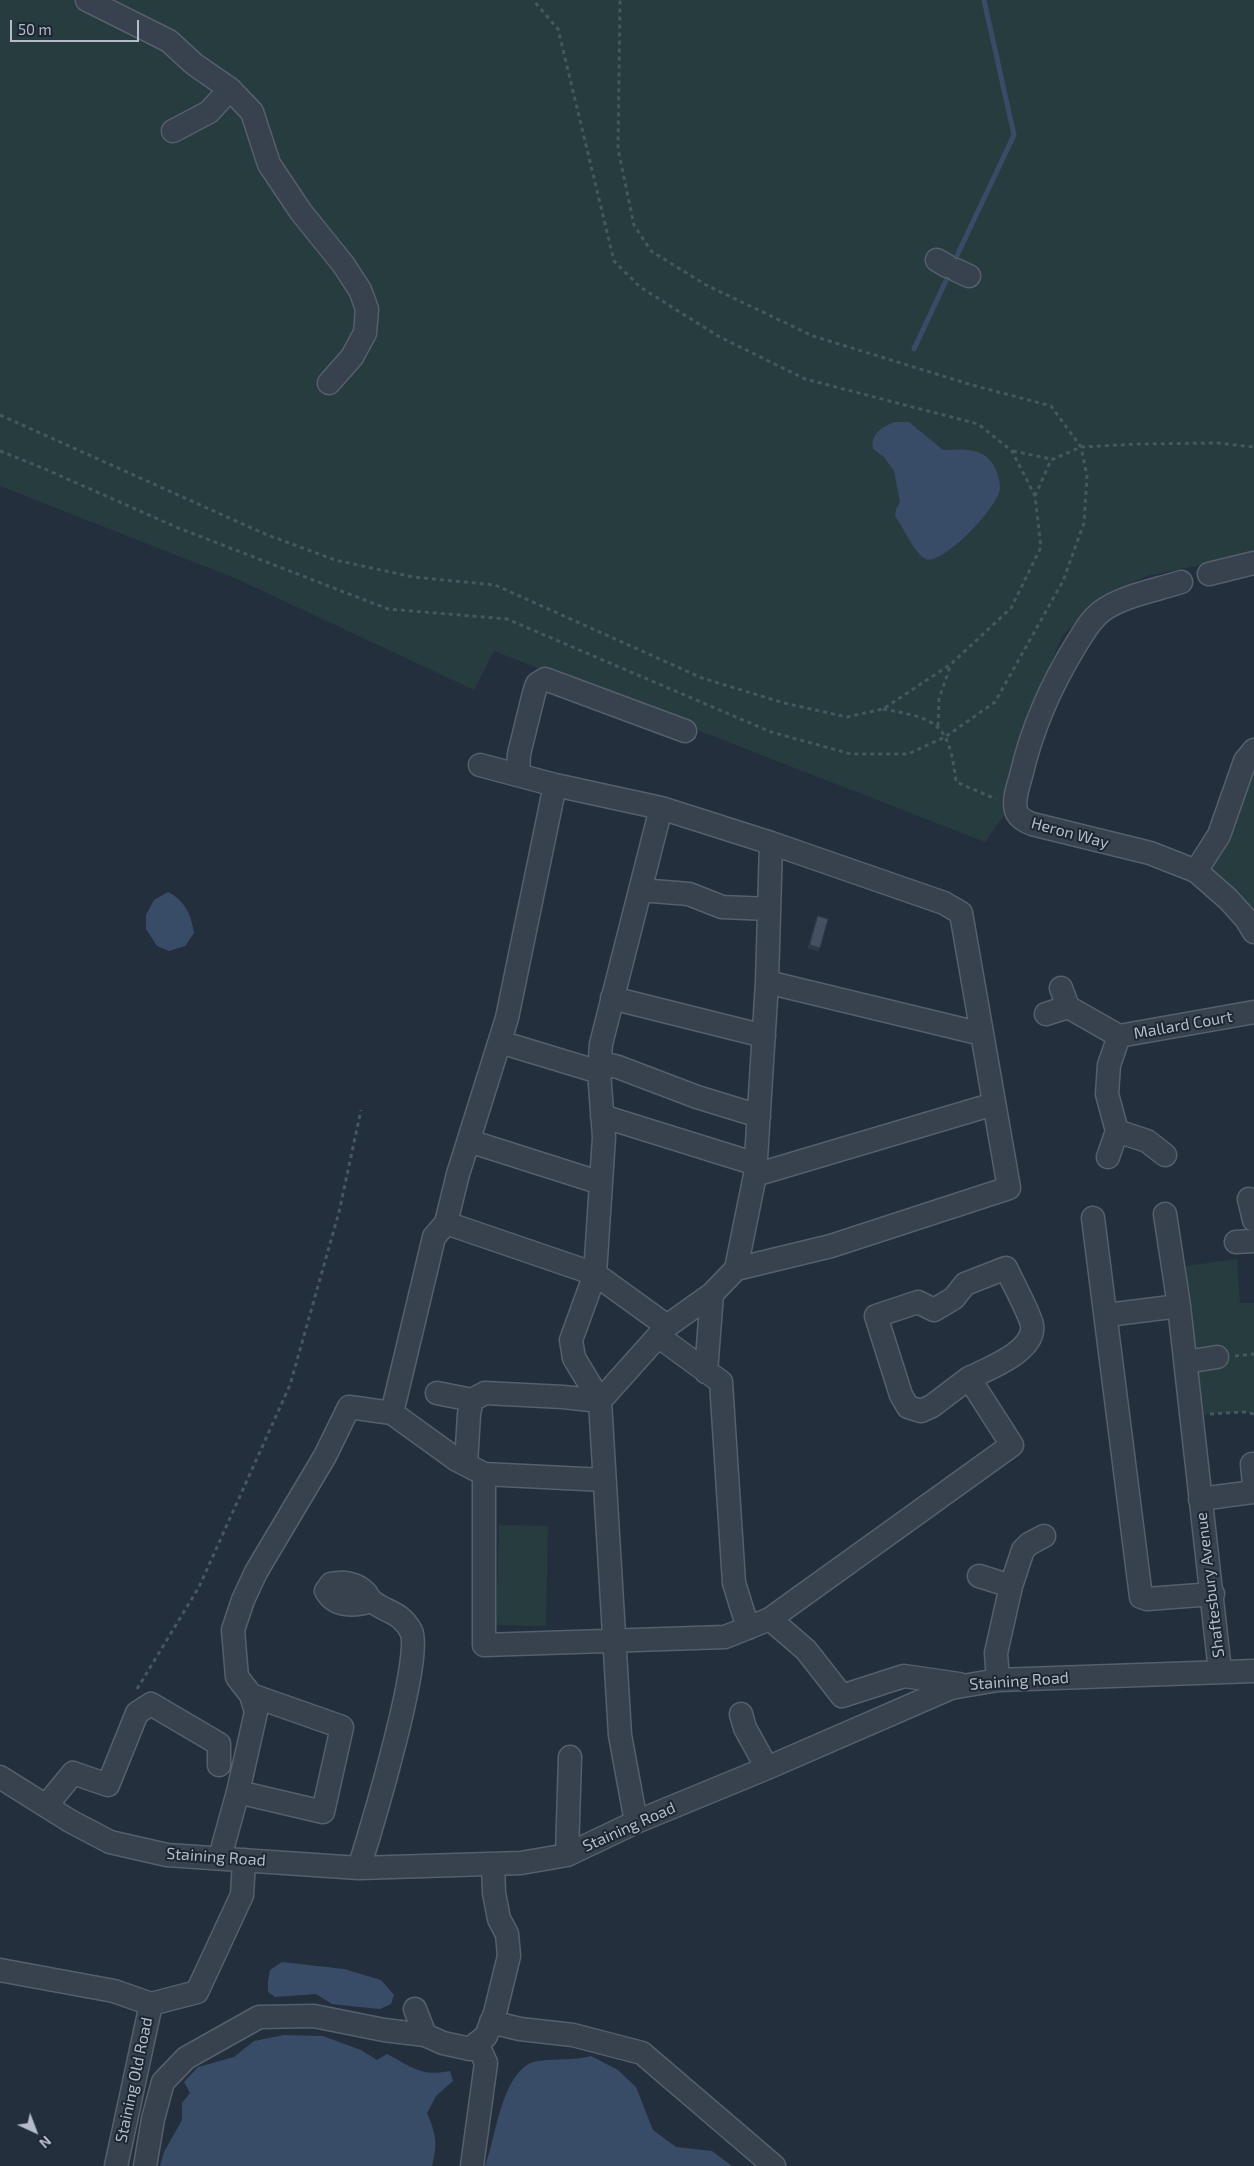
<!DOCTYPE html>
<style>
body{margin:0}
#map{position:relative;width:1254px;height:2166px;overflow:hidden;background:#242f3e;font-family:"Exo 2",sans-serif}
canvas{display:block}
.north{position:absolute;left:10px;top:2106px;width:50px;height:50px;-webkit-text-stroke:4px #1d2633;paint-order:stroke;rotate:137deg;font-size:14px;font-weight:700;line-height:20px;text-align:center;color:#b4bcc9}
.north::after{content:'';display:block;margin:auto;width:18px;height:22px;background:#b4bcc9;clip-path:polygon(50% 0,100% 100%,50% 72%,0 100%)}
.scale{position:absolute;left:10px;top:20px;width:129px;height:22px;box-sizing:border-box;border:2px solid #b4bcc9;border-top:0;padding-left:6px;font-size:15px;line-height:18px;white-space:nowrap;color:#b4bcc9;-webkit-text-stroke:4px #1d2633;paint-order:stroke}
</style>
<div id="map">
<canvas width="1254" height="2166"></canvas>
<div class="north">N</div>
<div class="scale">50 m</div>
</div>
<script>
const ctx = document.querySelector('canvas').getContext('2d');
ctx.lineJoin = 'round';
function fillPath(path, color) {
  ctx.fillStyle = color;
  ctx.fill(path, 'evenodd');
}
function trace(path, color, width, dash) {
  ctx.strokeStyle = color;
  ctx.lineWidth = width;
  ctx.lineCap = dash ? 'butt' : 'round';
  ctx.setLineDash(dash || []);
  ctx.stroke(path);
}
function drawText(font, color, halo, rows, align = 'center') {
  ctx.font = font + ' "Exo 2",sans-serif';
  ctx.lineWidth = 4;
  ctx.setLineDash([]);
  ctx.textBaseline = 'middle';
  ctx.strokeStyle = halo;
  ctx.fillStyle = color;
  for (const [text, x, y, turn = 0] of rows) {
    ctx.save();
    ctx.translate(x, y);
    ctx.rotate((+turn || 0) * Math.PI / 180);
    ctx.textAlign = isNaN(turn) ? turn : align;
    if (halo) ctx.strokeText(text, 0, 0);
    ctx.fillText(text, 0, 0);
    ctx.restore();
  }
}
fillPath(new Path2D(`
 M0 0H1254V554L1147 576 1100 598 1062 636 1030 715 1011 806 985 842 494 651 474 690 237 579 0 486Z
 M1254 760V924L1208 877 1211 864Z
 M1237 1259 1240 1303H1254V1414L1245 1412 1197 1415 1179 1267Z
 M499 1525 548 1526 546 1626 496 1625Z`), '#263c3f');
fillPath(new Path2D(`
 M895 422H909L943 450C964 449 987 447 996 470 998 475 1000 482 1000 488 999 507 942 566 926 559 914 554 903 526 895 516L896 509 900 502 894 471 884 457 873 449C870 434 883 426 895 422Z
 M168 892C185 901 191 914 194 933L185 946 169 951 157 946 146 929V915L154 900Z
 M282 1962 344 1969 381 1980 394 1995 391 2004 380 2009 359 2007 332 2004 316 1994 275 1997 268 1992V1981L270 1970Z
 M284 2035 323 2036 361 2050 377 2060 387 2054C412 2067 421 2077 450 2071L453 2081 436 2096 427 2113C436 2134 438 2144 432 2166H160L164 2152 182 2120V2103L190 2093 184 2082 198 2067 234 2057 254 2041Z
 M591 2056 618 2070 636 2087 653 2130 676 2147 712 2151 732 2166H485C496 2139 502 2066 538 2061 556 2058 573 2061 591 2056Z`), '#394c67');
trace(new Path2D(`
 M953 264 1014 135 984 0
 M914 349 950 272`), '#394c67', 5);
const minor = new Path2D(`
 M87 0 169 41 194 64 230 89 252 112 269 164 301 212 343 264 360 290 367 309 365 333 352 357 329 383
 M173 131 209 112 230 89
 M937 260 947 266
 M956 270 969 276
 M1209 574 1254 563
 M1181 582C1157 590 1122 596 1102 611 1091 619 1084 632 1077 643 1051 685 1032 728 1021 776 1018 787 1012 802 1017 813 1020 819 1027 822 1032 824L1150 853 1196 871 1228 899 1246 919 1254 932
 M480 765 555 785 661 808 771 843 944 903 961 913 1009 1188 831 1246 736 1269 712 1294 667 1326 600 1401 620 1735 636 1822
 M518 775 519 754 534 693 537 684 545 679 685 731
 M555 785 507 1018 458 1174 446 1223 595 1274 667 1326
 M1196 871 1219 835 1245 761 1254 750
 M640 890 689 894 722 907 769 909
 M767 982 982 1034
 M1061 988 1068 1007 1119 1036
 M612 998 764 1036
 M1046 1014 1068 1007
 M500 1042 599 1072 610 1065 618 1067 697 1097 759 1116
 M602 1116 756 1164
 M1117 1131 1147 1141 1165 1155
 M469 1141 601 1183
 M1108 1157 1117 1131 1107 1094 1109 1065 1119 1036 1254 1012
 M755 1175 994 1104
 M1249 1199 1254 1220
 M1165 1214 1179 1306 1220 1671
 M1093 1218 1141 1597 1147 1599 1213 1594
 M1236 1242 1254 1241
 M736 1269 755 1175 767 982 771 843
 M1107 1315 1179 1306
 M658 1336 721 1382 734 1583 748 1628
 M1186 1362 1217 1357
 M706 1372 712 1294
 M437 1393 472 1400 485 1393 563 1397 600 1401
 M600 1401 574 1358 571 1340 595 1274 604 1137 599 1072 601 1044 661 808
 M392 1413 434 1237 446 1223
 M466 1464 469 1414 472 1400
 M1254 1464H1252L1254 1485
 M484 1474V1645L725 1637 770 1619 1012 1445 969 1378C988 1369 1036 1351 1032 1325 1030 1314 1012 1281 1006 1268L965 1284 954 1298 934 1310 918 1302 876 1316 901 1395 908 1407 921 1411 932 1406 969 1378
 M1200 1499 1254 1492
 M979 1576 1011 1586
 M770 1619 806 1650 842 1696 904 1676 959 1684
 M998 1680 996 1653 1011 1586 1023 1550 1029 1544 1044 1536
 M251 1695 342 1727 323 1812 238 1792 256 1712 251 1695 237 1677 233 1630 243 1600 256 1572 325 1456 349 1407 392 1413 457 1460 484 1474 604 1480
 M741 1714 745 1728 767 1768
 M0 1777 70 1821 110 1842 167 1855 359 1868 521 1863 567 1855 636 1822 767 1768 951 1688 998 1680 1254 1671
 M46 1806 73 1773 108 1785 137 1713 151 1704 219 1744V1765
 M567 1855 570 1757
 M221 1858 223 1846 238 1792
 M359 1868C370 1833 424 1655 411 1631 401 1612 388 1613 373 1602 370 1600 368 1596 366 1593 357 1583 343 1581 331 1584L326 1591C336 1608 355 1606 372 1601
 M0 1970 114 1991 151 2004
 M415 2009 425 2035 443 2043 470 2049 486 2036 495 2013 509 1956 507 1934 499 1919 494 1893 493 1865
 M491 2022 520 2029 573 2035 642 2053 774 2166
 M116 2166 151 2004 197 1992 242 1895 244 1860
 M145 2166 153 2119 163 2082 186 2058 259 2017 314 2016 384 2030 425 2035
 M472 2166 486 2063 477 2043`);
trace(minor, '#565f6c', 25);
trace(new Path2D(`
 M0 415 265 534 335 560 413 577 495 585 702 678 784 703 847 717 883 709 951 664 1011 608 1041 547 1035 496 1012 451 978 424 805 379 718 336 640 287 614 261 558 29 533 0
 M0 451 45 469 176 527 388 609 507 619 771 732 851 754H908L945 737 995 702 1063 581 1084 523 1087 476 1081 447 1051 406 972 385 813 336 706 285 651 251 634 225 618 149 620 0
 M1013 451 1051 459
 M1035 496 1051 460 1081 447 1139 444 1218 443 1254 447
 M883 709C939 719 949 724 956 782L996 799
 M938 726 939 699 951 664
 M1235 1356 1254 1354
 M1210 1414 1243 1412 1254 1414
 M137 1689 199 1587 290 1385 339 1212 361 1110`), '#44595c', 3, [4, 4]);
trace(minor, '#38414e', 22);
fillPath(new Path2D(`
 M818 916V951L808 948 816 919Z`), '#3b4654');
fillPath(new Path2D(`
 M810 945 820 948 818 951 808 948Z`), '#303945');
const building = new Path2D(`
 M818 916 828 919 820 948 810 945Z`);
fillPath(building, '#455162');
trace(building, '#303945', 1);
drawText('16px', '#b4bcc9', '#1d2633', [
 ["Heron Way",1070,833,15],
 ["Mallard Court",1183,1025,-10],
 ["Shaftesbury Avenue",1210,1585,-97],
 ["Staining Road",1019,1681,-4],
 ["Staining Road",629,1827,-24],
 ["Staining Road",216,1857,4],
 ["Staining Old Road",134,2080,-78]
]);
</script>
